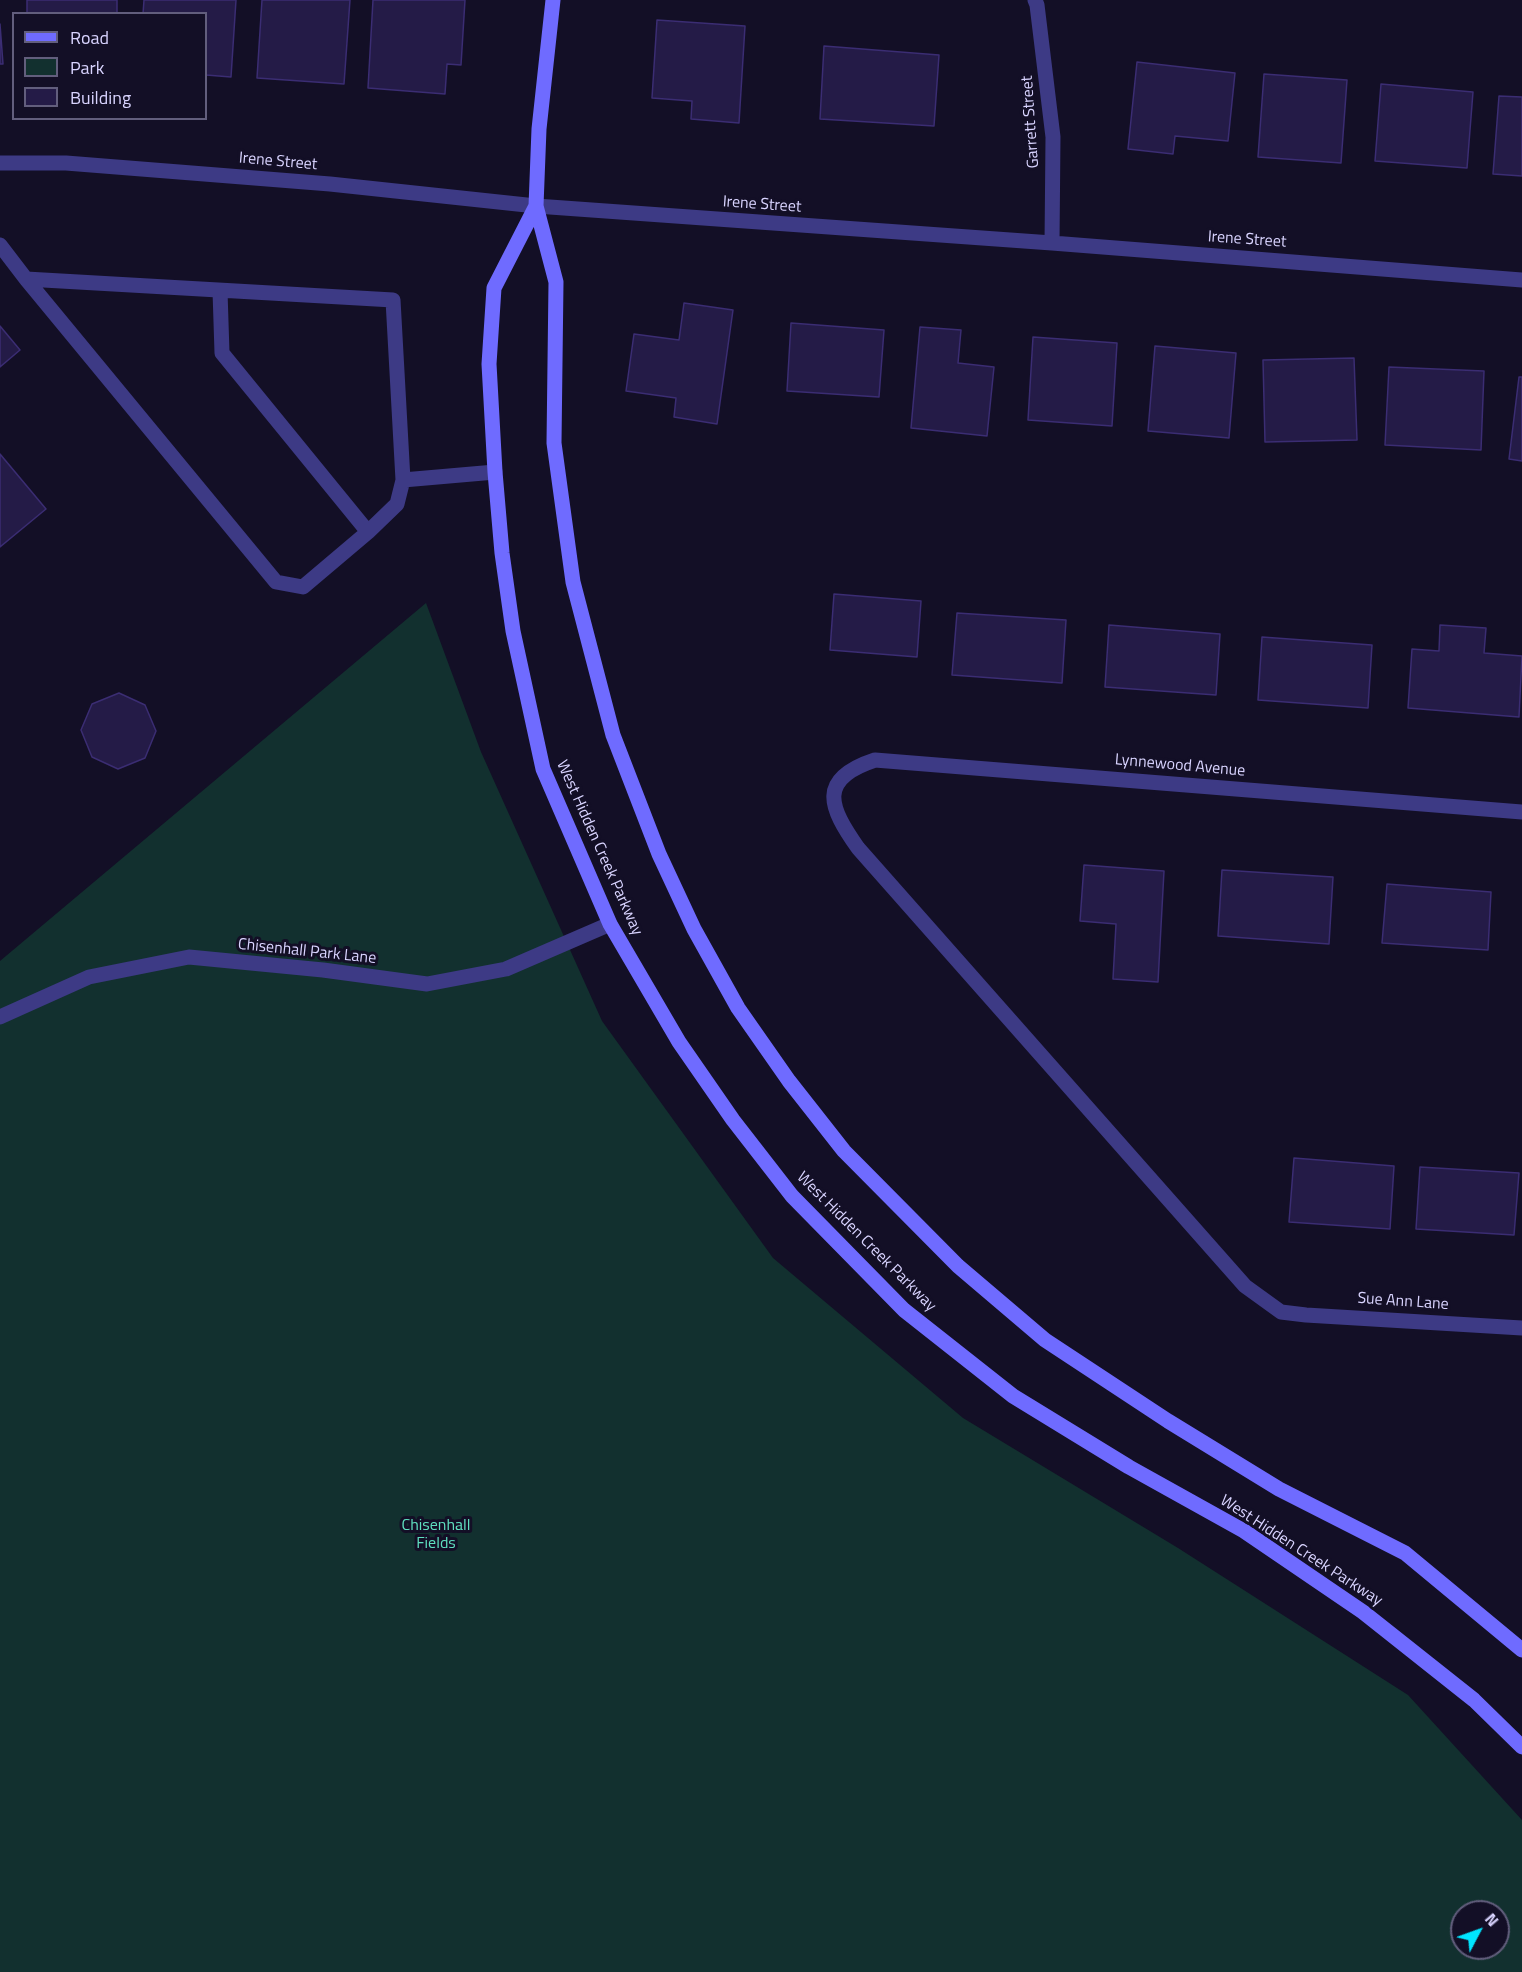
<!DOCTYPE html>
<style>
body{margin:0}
#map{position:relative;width:1522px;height:1972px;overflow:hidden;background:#130f26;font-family:"Titillium Web",sans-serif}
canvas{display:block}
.legend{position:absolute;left:12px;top:12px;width:195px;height:108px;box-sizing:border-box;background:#130f26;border:2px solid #625e7d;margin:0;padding:8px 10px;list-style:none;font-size:18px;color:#d9d4ff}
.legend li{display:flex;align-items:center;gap:12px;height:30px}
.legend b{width:30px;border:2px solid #625e7d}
.north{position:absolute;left:1450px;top:1900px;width:60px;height:60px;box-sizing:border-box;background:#130f26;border:2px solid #625e7d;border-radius:50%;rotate:49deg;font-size:16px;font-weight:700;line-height:24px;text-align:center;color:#d9d4ff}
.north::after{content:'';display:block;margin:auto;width:21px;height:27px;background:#00e5ff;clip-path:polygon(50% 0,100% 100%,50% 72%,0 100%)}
</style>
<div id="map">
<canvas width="1522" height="1972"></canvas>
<ul class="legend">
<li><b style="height:8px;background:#6f6bff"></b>Road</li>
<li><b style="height:16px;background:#12302f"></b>Park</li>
<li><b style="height:16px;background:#241b47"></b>Building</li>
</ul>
<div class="north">N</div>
</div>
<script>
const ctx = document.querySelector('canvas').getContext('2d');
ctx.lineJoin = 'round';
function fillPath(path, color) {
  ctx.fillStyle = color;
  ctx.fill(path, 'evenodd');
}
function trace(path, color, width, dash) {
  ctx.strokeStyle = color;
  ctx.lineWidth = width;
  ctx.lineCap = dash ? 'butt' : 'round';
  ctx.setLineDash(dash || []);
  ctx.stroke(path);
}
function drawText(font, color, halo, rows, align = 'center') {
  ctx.font = font + ' "Titillium Web",sans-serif';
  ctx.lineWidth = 6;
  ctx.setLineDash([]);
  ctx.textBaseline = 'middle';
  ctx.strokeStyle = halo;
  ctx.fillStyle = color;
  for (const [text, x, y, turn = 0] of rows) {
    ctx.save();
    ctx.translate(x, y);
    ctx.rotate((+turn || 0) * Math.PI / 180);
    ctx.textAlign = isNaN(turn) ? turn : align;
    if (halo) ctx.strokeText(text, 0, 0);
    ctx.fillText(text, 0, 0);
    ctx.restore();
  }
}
fillPath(new Path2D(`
 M426 603 481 752 602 1021 773 1258 963 1418 1178 1548 1408 1695 1522 1820V1972H0V961ZM1462 1912H1498V1948H1462Z`), '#12302f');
const building = new Path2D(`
 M27 0H117V14H27Z
 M144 0H236L231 77 206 75V14H143Z
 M262 0H350L344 84 257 78Z
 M373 0H465L461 65 447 64 445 94 368 88Z
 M657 20 745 26 739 123 691 119 692 101 652 98Z
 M0 24 3 64H0Z
 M824 46 939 55 934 126 820 119Z
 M1137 62 1235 73 1228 141 1175 136 1173 154 1128 149Z
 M1264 74 1347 80 1341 163 1258 157Z
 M1381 84 1473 92 1467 168 1375 161Z
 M1499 96 1522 97V176L1493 174Z
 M684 303 733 310 717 424 674 417 676 398 626 391 634 334 679 340Z
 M791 323 884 330 879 397 787 391Z
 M0 326 20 350 0 367Z
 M920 327 961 330 958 363 994 367 987 436 911 428Z
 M1033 337 1117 343 1112 426 1028 420Z
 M1155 346 1236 353 1229 438 1148 431Z
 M1354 358 1357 440 1265 442 1263 360Z
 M1389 367 1484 371 1481 450 1385 445Z
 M1519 377H1522V461L1509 459Z
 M0 454 46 509 0 547Z
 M834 594 921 601 917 657 830 650Z
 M957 613 1066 620 1062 683 952 675Z
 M1109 625 1220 634 1216 695 1105 687Z
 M1440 625 1486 628 1484 653 1522 656 1519 717 1408 708 1412 649 1439 651Z
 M1262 637 1372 645 1368 708 1258 700Z
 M119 693 145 705 156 731 145 758 118 769 92 757 81 730 92 704Z
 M1084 865 1164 871 1158 982 1113 979 1116 924 1080 921Z
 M1222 870 1333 877 1329 944 1218 936Z
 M1387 884 1491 892 1488 950 1382 943Z
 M1294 1158 1394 1166 1390 1229 1289 1222Z
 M1420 1167 1519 1173 1514 1235 1416 1229Z`);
fillPath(building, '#241b47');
trace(building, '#3b2d73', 1.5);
trace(new Path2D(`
 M0 245 26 279 393 300 403 480 495 472
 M26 279 276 582 303 587 368 532 222 353 220 291
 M368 532 397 504 403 480`), '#3d3a85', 15);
trace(new Path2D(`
 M1035 0 1037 5 1053 137 1052 243
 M0 163H66L330 184 536 206 1052 243 1522 280
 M1522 812 875 760C817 779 829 807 858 848L1245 1286 1281 1312 1306 1315 1522 1328
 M0 1017 89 977 189 957 323 970 427 984 506 969 610 924`), '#3d3a85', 15);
trace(new Path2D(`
 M553 0 539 129 536 206 556 282 554 443 573 582 613 735 659 854 694 929 738 1008 789 1081 844 1151 958 1266 1045 1340 1168 1421 1279 1489 1405 1553 1522 1650
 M536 206 494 288 489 364 495 472 502 553 513 631 543 769 610 924 679 1042 733 1120 792 1196 904 1310 1013 1396 1129 1467 1244 1531 1363 1612 1474 1700 1522 1747`), '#6f6bff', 15);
drawText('16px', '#d9d4ff', '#130f26', [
 ["Garrett Street",1031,122,-94],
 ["Irene Street",278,162,5],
 ["Irene Street",762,205,4],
 ["Irene Street",1247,240,4],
 ["Lynnewood Avenue",1180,766,5],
 ["West Hidden Creek Parkway",599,848,66],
 ["Chisenhall Park Lane",307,952,6],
 ["West Hidden Creek Parkway",866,1242,45],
 ["Sue Ann Lane",1403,1302,4],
 ["West Hidden Creek Parkway",1301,1551,33]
]);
drawText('16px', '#5fe0c0', '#130f26', [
 ["Chisenhall",436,1526],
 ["Fields",436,1544]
]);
</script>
